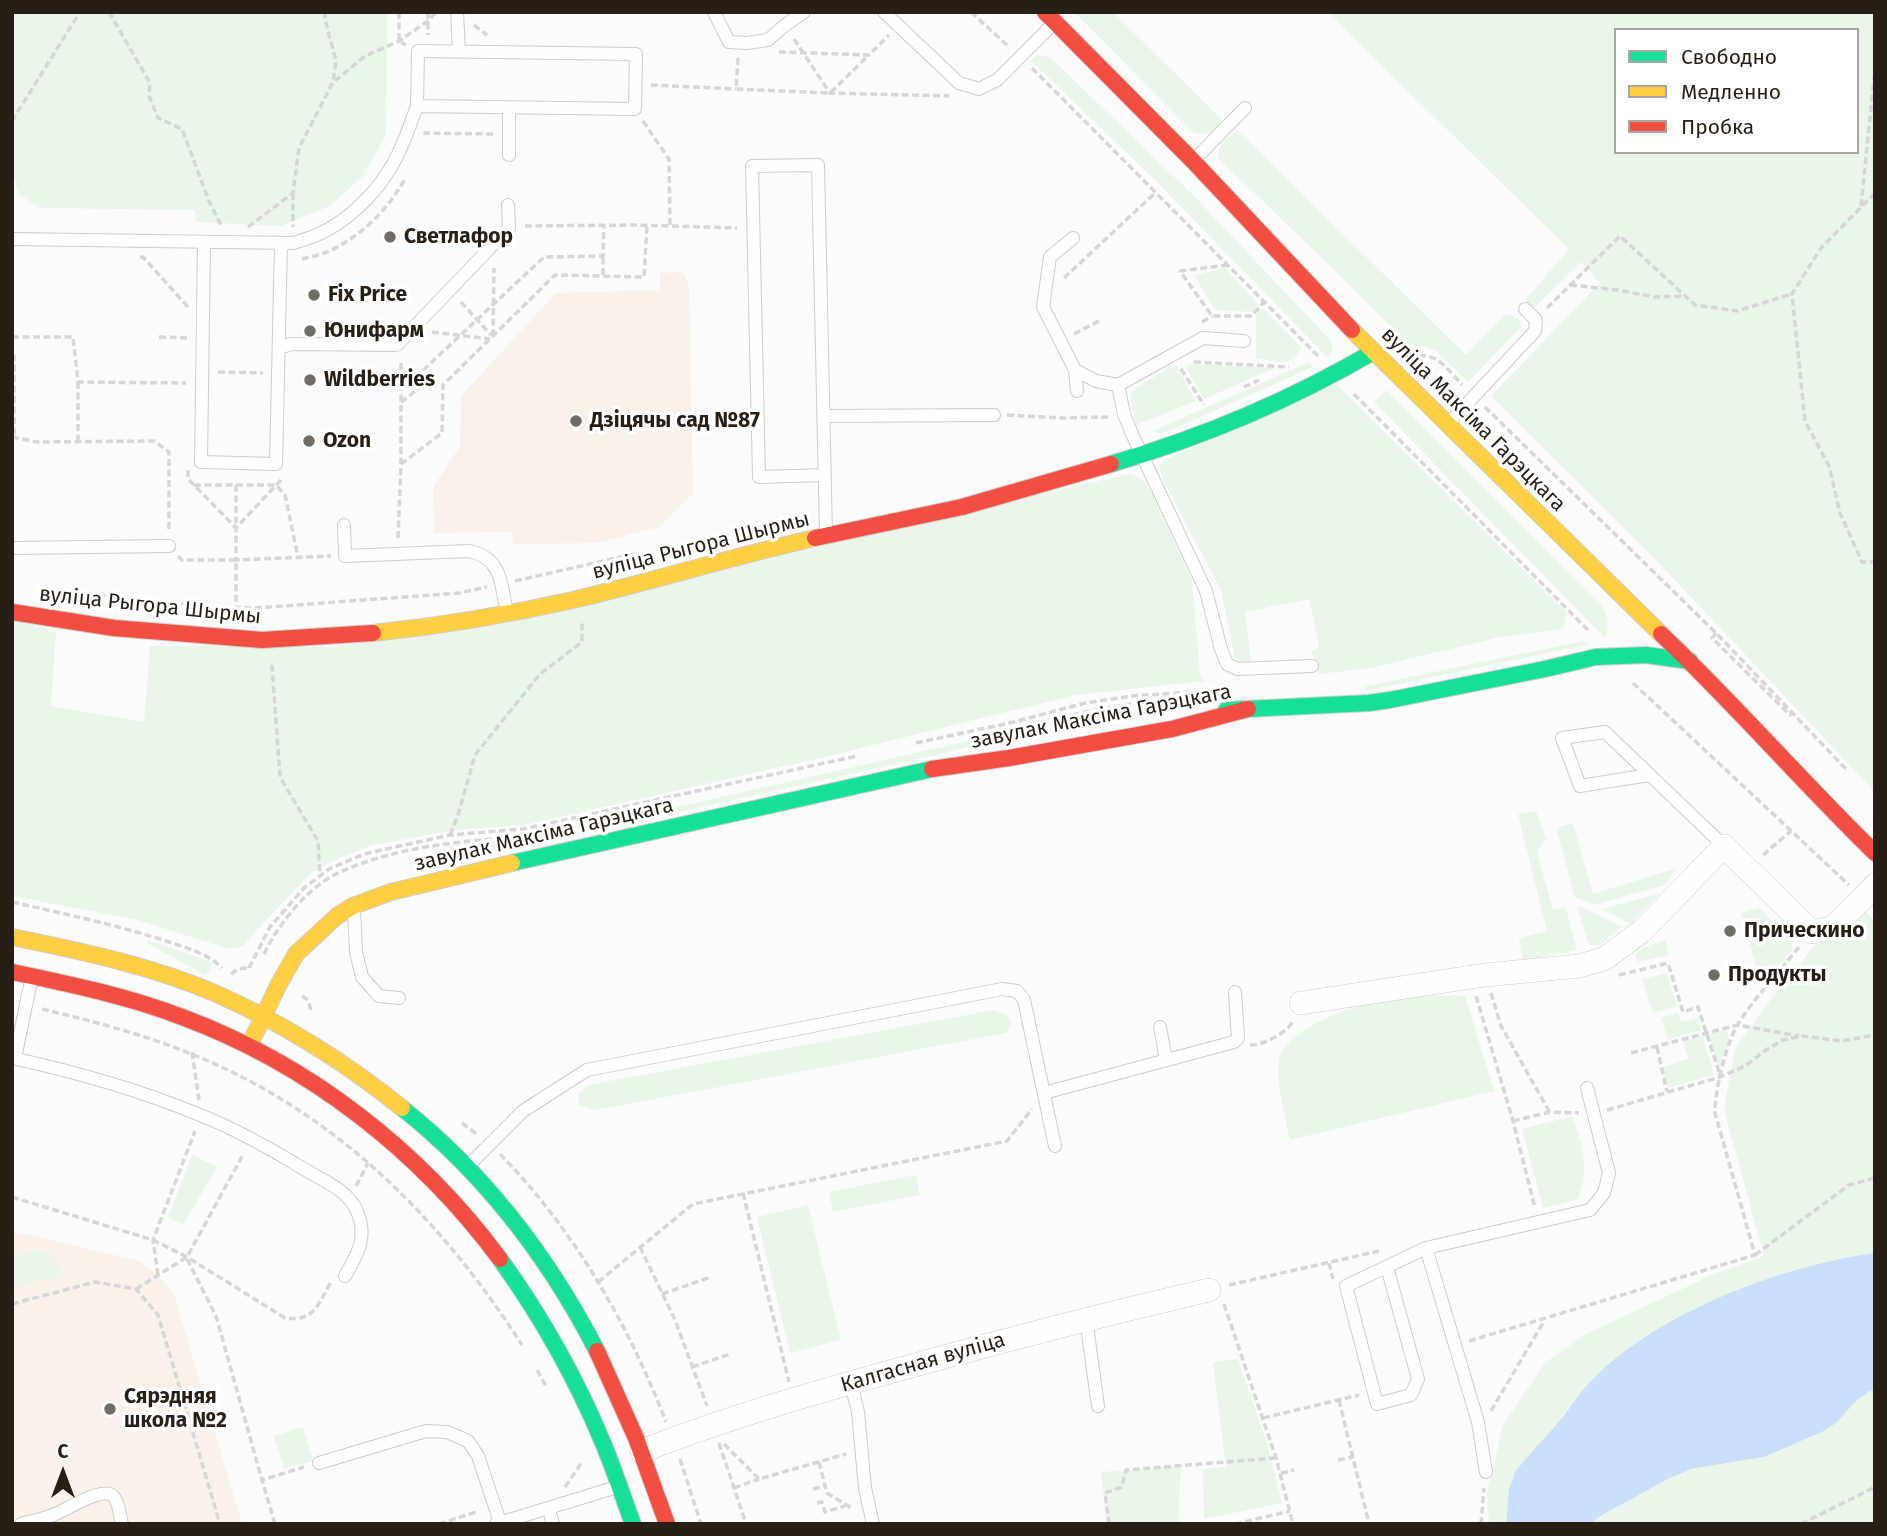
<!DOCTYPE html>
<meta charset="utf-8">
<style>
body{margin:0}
#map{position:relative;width:1887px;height:1536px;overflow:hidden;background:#fbfbfb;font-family:"Fira Sans",sans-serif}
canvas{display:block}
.frame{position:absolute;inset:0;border:14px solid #271f16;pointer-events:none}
.legend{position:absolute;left:1614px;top:28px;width:245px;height:126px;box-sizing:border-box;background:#fff;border:2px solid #a9a5a2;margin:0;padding:9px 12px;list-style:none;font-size:21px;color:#271f16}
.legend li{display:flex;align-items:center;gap:14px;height:35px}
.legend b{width:35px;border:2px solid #a9a5a2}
.north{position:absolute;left:28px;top:1438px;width:70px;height:70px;-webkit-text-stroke:5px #fff;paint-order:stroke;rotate:0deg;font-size:19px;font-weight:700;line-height:28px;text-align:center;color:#271f16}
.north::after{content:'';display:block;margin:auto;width:24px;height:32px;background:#271f16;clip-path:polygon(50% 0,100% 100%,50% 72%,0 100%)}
</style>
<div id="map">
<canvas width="1887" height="1536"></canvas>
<div class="frame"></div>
<ul class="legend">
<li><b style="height:9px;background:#16e098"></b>Свободно</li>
<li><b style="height:9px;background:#ffcf43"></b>Медленно</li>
<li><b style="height:9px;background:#f24e42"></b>Пробка</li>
</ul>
<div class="north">С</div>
</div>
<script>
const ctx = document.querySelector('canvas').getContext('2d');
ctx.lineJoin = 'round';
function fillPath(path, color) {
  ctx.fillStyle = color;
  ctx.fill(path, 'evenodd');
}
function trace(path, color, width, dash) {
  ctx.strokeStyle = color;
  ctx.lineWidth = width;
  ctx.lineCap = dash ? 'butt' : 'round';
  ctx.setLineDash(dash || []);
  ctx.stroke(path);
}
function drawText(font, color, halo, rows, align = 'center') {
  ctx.font = font + ' "Fira Sans",sans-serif';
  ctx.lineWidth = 7;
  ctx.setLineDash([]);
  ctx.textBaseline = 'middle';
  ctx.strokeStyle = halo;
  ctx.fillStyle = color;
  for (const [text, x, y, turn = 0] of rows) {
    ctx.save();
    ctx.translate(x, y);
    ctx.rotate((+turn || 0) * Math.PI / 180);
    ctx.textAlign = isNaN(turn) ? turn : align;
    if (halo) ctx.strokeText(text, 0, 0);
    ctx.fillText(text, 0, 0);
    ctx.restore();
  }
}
fillPath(new Path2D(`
 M683 272 689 287 693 493 659 527 597 543 513 544 512 532 434 533 433 487 460 446 461 396 556 293 660 290V273Z
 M12 1231 140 1261 158 1275 174 1294 242 1524H12Z`), '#f8f2ea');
fillPath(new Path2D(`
 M12 12H387L386 135 363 176 330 206 281 226 196 222 195 210 40 208 19 194 12 171Z
 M1074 12H1113L1222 120C1216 131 1206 136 1194 133Z
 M1327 12H1875V792L1655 559 1491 396 1600 283 1581 262 1534 308 1526 304V299L1569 249ZM1616 30H1857V152H1616Z
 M1036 55 1047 56 1054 61 1193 195 1331 341 1333 345 1331 355 1327 357 1154 179 1031 61Z
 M1237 130 1466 355 1504 316 1510 314 1521 322V327L1468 382 1435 350 1425 346 1414 350 1329 265 1218 158C1217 144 1227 138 1237 130Z
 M1225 268 1259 305 1253 312 1215 310 1194 275Z
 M1263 308 1301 347C1291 370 1276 361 1256 358V315Z
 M1309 362 1313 367 1169 431 1159 434 1153 431Z
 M1175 363 1196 401 1136 425 1130 401 1131 392Z
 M1191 364 1275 368 1204 399 1186 368Z
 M1336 384 1567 613 1563 629 1501 637 1371 668 1319 674 1311 651 1318 648 1319 643 1309 599 1245 612 1251 661 1236 663 1221 590 1163 480 1159 467 1162 461Z
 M1386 390 1601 604C1608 617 1610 624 1605 638L1374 402Z
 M1130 474 1138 477 1147 484 1192 580 1200 675 1205 681 1075 695 825 757 525 825 457 830 372 845 337 859 311 873 252 935 243 946 229 949 138 920 12 896V621L56 631 51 706 144 722 150 646 338 647Z
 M1584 641 1591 644 1365 691 1366 686Z
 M1026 728 1025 732 936 755 517 848 448 850 449 846 514 841 549 836Z
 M1536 811 1546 839 1537 851 1553 910 1566 908 1577 950 1523 961 1519 938 1547 931 1518 814Z
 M1573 823 1593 894 1677 868 1665 885 1594 905 1575 897 1557 832 1559 827Z
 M1660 893 1630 924 1603 909Z
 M1577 905 1623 927 1600 945H1589Z
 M1760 908 1794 947 1762 987 1741 913Z
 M1865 911 1875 921V1253L1811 1266 1763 1281 1702 1305 1662 1327 1623 1353 1578 1397 1545 1437 1509 1490 1506 1524H1489L1487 1492 1503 1425 1545 1363 1584 1335 1714 1274 1764 1256 1725 1113 1726 1096 1736 1047 1774 995 1819 940Z
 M149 940 203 959 212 964 209 973 205 975 145 942Z
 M1665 940 1669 955 1638 962 1635 955 1644 947Z
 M1667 973 1677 1006 1653 1013 1642 979Z
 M1420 995 1465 996 1494 1091 1290 1140C1286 1119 1275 1080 1279 1060 1281 1048 1289 1043 1298 1035 1337 1006 1373 1003 1420 995Z
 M994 1010 1008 1016 1011 1023 1006 1033 596 1110 578 1104 579 1094 588 1085Z
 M1678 1013 1681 1022 1698 1018 1701 1030 1668 1040 1661 1018Z
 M1726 1030 1729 1038 1719 1068 1708 1034Z
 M1703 1036 1714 1075 1668 1088 1663 1067 1688 1059 1683 1041Z
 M1573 1116C1581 1147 1592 1169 1577 1200L1543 1208 1522 1129Z
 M192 1155 217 1167 183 1225 168 1217Z
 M916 1175 920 1195 833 1212 829 1192Z
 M808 1205 841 1340 790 1353 757 1217Z
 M36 1251 55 1255 61 1276 12 1288V1256Z
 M1238 1359 1267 1443 1282 1503 1204 1519 1203 1469 1226 1467 1213 1362Z
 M1875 1390V1524H1590L1602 1515 1668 1479 1691 1469 1764 1457 1824 1431 1836 1423 1856 1401 1868 1392Z
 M303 1427 313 1461 284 1469 274 1436Z
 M1181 1466 1178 1522 1107 1524 1101 1472Z`), '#eaf6ea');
fillPath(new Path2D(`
 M1875 1253V1390L1868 1392 1856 1401 1836 1423 1824 1431 1764 1457 1691 1469 1668 1479 1602 1515 1590 1524H1506L1509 1490 1515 1472C1529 1454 1545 1438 1560 1420 1572 1406 1581 1390 1594 1378 1661 1311 1782 1266 1875 1253Z`), '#cadff9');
const lane = new Path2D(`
 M457 12 459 51
 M714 12 729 42 747 43 768 40 784 26 804 12
 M884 12 959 83 979 89 997 80 1055 22
 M418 51 636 54 635 109 417 106Z
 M509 155V108
 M1193 161 1245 108
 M1073 238 1050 257 1043 307 1075 370 1096 381 1118 385
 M12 239 293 243C302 240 311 238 319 234 346 222 373 196 388 172 401 152 409 128 417 106
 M204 242 201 462 276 464 281 243
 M1244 341 1203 338 1118 385 1124 414 1132 434 1206 591 1221 649 1227 664 1237 669 1312 666
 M279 348 291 344 397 345 509 228 508 205
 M1075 370 1077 391
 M823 416 994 415
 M1448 424 1535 331 1536 320 1525 309
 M825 475 759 477 752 166 818 165 826 536
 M344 525 345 556 469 551C503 558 501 585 507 614
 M12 548 169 546
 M1649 775 1580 786 1562 738 1605 732 1724 846
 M354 910 356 952 362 977 379 996 399 998
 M1160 1027 1166 1060
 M12 1058C76 1072 140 1090 200 1115 236 1129 271 1149 304 1169 322 1180 348 1190 357 1211 368 1237 358 1254 345 1276
 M15 1058 32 976
 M1044 1093 1234 1042 1238 1038 1235 992
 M467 1167 523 1111 587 1070 1002 989 1017 991 1024 1000 1055 1146
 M1426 1248 1478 1422 1486 1472
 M1387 1267 1418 1379 1411 1395 1377 1404 1346 1286 1426 1248 1590 1210 1604 1193 1609 1173 1587 1088
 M1086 1319 1098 1406
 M851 1383 858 1412 865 1488 873 1524
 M319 1463 426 1431 447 1432 468 1441 478 1456 500 1522
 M549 1509 553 1524
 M21 1524C32 1521 43 1519 53 1515 65 1511 104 1484 114 1497 119 1503 120 1516 122 1524
 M496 1524 617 1487`);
const street = new Path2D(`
 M1301 1003 1485 975 1579 966 1604 959 1642 931 1724 846 1812 932 1832 928 1863 898 1875 885
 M642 1451C731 1416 824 1390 915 1365 1013 1338 1110 1313 1209 1290`);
const fast = new Path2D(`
 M1111 464C1203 437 1291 400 1373 352
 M1226 710 1369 703 1390 700 1545 669 1596 657 1646 655 1690 661
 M512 863 932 769
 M402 1108C484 1173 549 1258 597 1351
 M500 1259C541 1316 576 1378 603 1443 614 1469 623 1497 633 1524`);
const slow = new Path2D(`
 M1352 330 1661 634
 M373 633C441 626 506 615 573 600 654 581 734 556 815 538
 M12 937C81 951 152 966 217 994 284 1024 345 1062 402 1108
 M249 1046 279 984 296 954 337 916 353 906 391 892 512 863`);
const jam = new Path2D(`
 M1045 12 1193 161 1352 330
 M815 538 962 507 1111 464
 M12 612 114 628 262 640 373 633
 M1661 634C1735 704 1802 782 1875 853
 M932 769 1009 758 1172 729 1248 709
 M12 972C69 984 127 996 182 1017 309 1064 420 1151 500 1259
 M597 1351 636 1438 667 1524`);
trace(lane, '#d1ccc8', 14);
trace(street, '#d1ccc8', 24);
trace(fast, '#d1ccc8', 18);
trace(slow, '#d1ccc8', 18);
trace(jam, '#d1ccc8', 18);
trace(new Path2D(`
 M109 12 150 83 149 96 158 118 182 129 209 201 221 225
 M399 12V41L406 45
 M428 12V35
 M971 12 1008 46
 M474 25 487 35
 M794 39 830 93 949 96
 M779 52 869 55 889 35
 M738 58 736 89 830 93 869 55
 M1032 68 1318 356
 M335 81 365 56 399 41 428 21 436 12
 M651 85 736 89
 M12 121 80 12
 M643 121 669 159 670 226
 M425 135V133L493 134
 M293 193V227
 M1875 193 1821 248 1792 294 1805 421 1829 466 1840 513 1862 562H1875
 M1861 206 1875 69
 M525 226 635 225 737 228
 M248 227 293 193 299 148 333 82 336 61 325 19V12
 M140 257H143L188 307
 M302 259C309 257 317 256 324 253 358 240 389 209 406 177
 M1228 265 1180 271 1212 316H1252L1264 302
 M603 275V256
 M1064 278 1155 193
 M1570 285 1617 290 1655 297 1686 296
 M461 302 491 335
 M1547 308 1620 236 1695 305 1737 311 1792 294
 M1202 322 1212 316
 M432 332 490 339
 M1074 334 1101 320
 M493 336 494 268
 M12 337H73L78 382 186 383
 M159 337 188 338
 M12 356H14V437
 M1419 356C1438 353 1450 372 1462 385
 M1194 362 1289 367
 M1181 369 1204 405
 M218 372 263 373
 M78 382V442
 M1244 387 1259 380
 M1354 394 1590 632
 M401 402 418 389 419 374 544 257 603 256 604 225
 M1485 407 1716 633 1848 771
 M1007 415 1062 418 1108 417
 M12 437 37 442 154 441 169 452V531
 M401 464 442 433 443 385 555 275 644 277 647 226
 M188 470V479L236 528
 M281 480 236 528V560L331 556
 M194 485H276L285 495 298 557
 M236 485V526
 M398 538 401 465V360
 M178 556 182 560H236V608
 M515 581 634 554
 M77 593 218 607 255 608 459 593 487 587
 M1716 633 1712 638 1790 715 1792 712
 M272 665 280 777 318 841 320 876
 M1633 683 1849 885
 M1001 731C1061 717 1114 704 1176 699
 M916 743 1014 722 1085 703 1132 696 1207 691
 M450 835 458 815 475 755 540 674 582 642V622
 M1763 855 1791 831
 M12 902C65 914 118 925 169 942 187 948 209 954 222 968
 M264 954C278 925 306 889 336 874 384 851 441 843 494 839
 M249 968 270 927 304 888 329 869 364 854 450 835 523 829 857 756
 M231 974 238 969 249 968
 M1619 975 1668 963 1683 1012 1698 1007 1720 1075
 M1491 993 1501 1026 1549 1111
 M302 996 308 1000 312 1013
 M1476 996 1513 1121 1535 1208
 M42 1009C92 1021 142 1034 189 1053 333 1110 440 1217 522 1345
 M1250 1045C1262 1046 1288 1032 1293 1021
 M1657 1047 1667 1092
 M192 1052 199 1100
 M1631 1053 1737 1025 1799 1036
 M1607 1110 1720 1077 1745 1066 1766 1050 1783 1040 1802 1036 1842 1041 1875 1035
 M1513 1121 1550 1112 1579 1113
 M462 1123 478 1135
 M500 1154C574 1230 628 1323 666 1422
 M356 1186 368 1163
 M743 1193 789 1382
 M12 1197 153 1240 187 1257 285 1318C315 1322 318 1304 331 1282
 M640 1247 675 1320 707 1406
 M1755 1255 1849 1185 1875 1178
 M187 1259 216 1316 262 1480
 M1329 1263 1333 1279
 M158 1275 153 1240 195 1131
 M598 1282 693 1204 1007 1141 1032 1109
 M1229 1285 1379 1251
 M136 1289 187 1257 244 1153
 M662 1294 711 1277
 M12 1304 95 1282 136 1289 158 1315 220 1524
 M1224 1304 1276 1458 1293 1524
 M1469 1341 1755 1255 1715 1113C1715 1089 1726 1044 1738 1024 1755 997 1779 972 1799 947
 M692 1367 730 1354
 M537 1370 547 1388
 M1339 1400 1369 1524
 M1491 1411 1544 1321
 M1263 1418 1359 1395
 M719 1443 746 1524
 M724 1444 759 1479 846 1454
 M680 1459 701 1524
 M1338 1460 1353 1457
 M819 1462 827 1493 851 1508
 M1281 1473 1294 1470
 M565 1487 582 1462
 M734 1488 759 1479
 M813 1489 825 1486
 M817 1503 822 1502 825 1512 845 1506
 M275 1524 262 1480 304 1467
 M439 1524 479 1511
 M1109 1524 1105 1493 1122 1487 1126 1470 1276 1458
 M1235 1524 1290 1511
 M1481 1524 1484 1488
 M1801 1524 1875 1487`), '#d8d7d7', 3.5, [7, 3.5]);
trace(lane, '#fefefe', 12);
trace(street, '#fefefe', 23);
trace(fast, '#16e098', 16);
trace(slow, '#ffcf43', 16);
trace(jam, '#f24e42', 16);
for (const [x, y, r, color] of [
 [390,237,7,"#716c66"],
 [314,295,7,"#716c66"],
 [310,331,7,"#716c66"],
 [310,380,7,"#716c66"],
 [576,421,7,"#716c66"],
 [309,441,7,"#716c66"],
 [1730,931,7,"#716c66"],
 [1714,975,7,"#716c66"],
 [110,1409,7,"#716c66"]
]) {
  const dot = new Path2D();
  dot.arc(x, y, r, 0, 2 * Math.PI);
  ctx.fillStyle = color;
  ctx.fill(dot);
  trace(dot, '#fff', 2.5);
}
drawText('bold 21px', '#271f16', '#fff', [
 ["Светлафор",404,237],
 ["Fix Price",328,295],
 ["Юнифарм",324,331],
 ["Wildberries",324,380],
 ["Дзіцячы сад №87",590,421],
 ["Ozon",323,441],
 ["Прическино",1744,931],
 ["Продукты",1728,975],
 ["Сярэдняя",124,1397],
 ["школа №2",124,1421]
], 'left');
drawText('21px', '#271f16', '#fff', [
 ["вуліца Максіма Гарэцкага",1473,420,45],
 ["вуліца Рыгора Шырмы",701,546,-14],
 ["вуліца Рыгора Шырмы",150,606,6],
 ["завулак Максіма Гарэцкага",1101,717,-11],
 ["завулак Максіма Гарэцкага",544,835,-13],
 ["Калгасная вуліца",923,1363,-16]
]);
</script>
